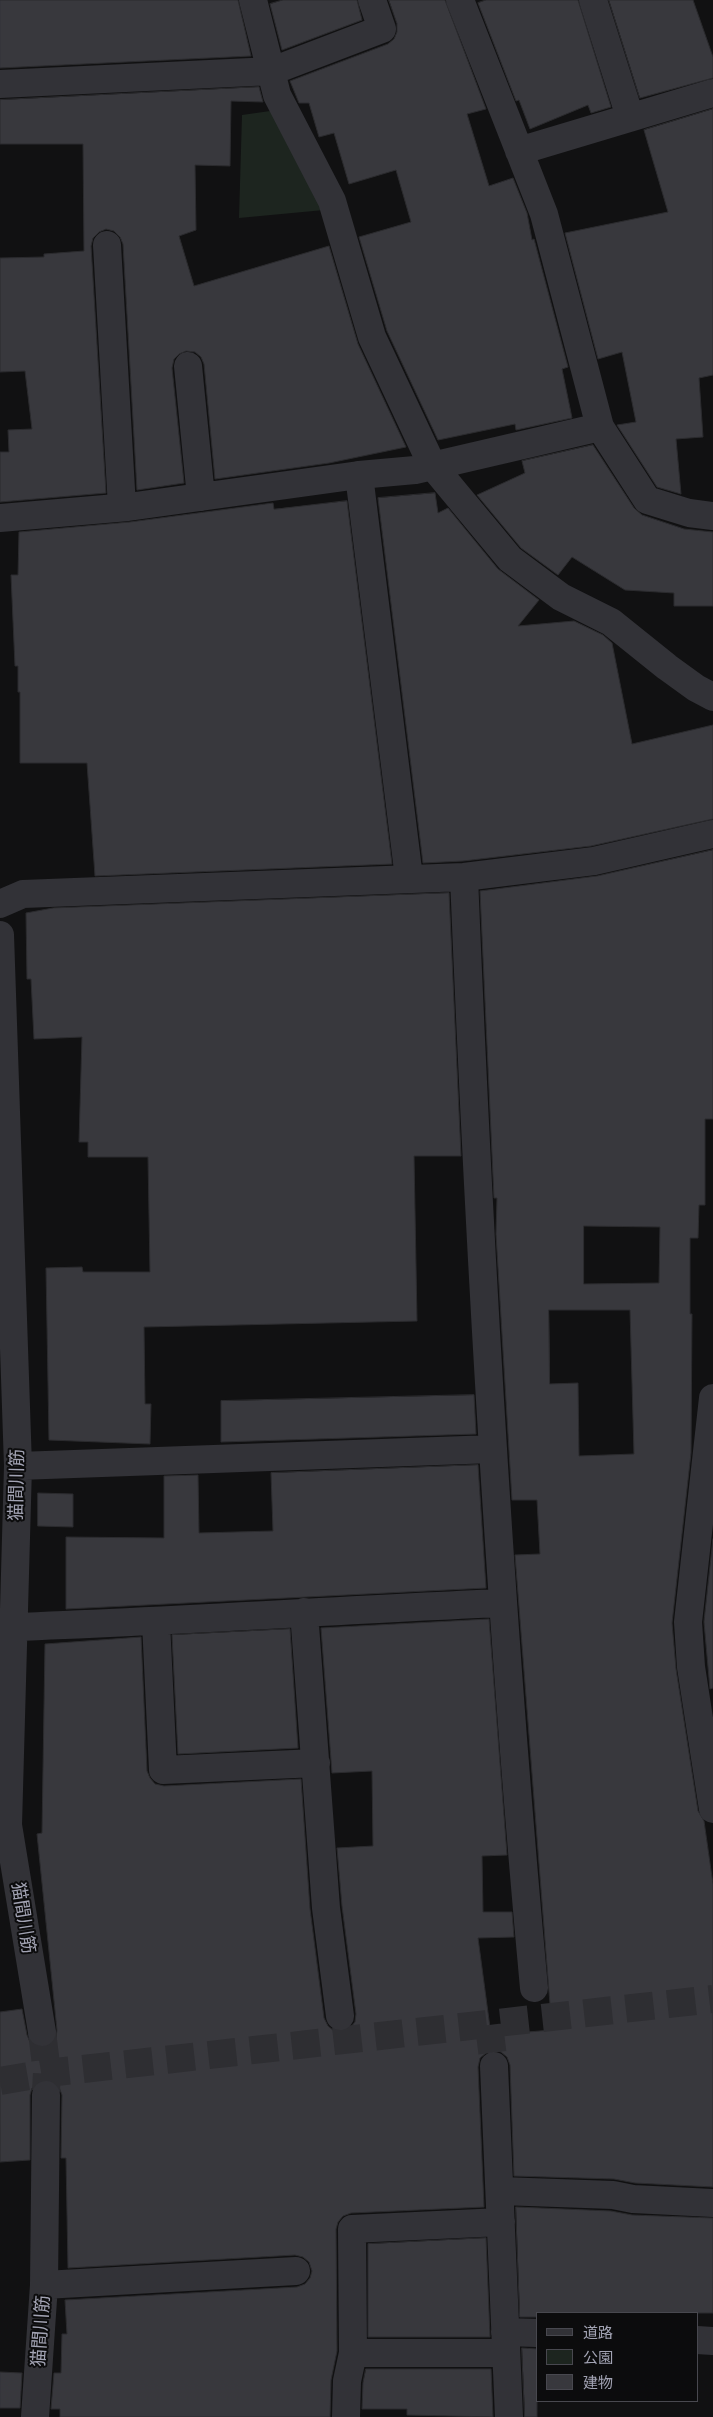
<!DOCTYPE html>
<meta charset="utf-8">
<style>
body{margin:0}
#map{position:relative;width:713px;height:2417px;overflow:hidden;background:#111112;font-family:Raleway,"Noto Sans JP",sans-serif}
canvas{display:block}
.legend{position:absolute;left:536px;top:2312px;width:162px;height:90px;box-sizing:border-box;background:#0c0c0d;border:1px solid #48484f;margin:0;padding:6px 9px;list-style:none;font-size:15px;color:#a2a3b3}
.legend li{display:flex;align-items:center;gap:10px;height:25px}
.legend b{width:25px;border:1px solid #48484f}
</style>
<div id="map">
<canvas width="713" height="2417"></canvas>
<ul class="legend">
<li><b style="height:6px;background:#323237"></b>道路</li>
<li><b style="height:14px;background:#1d251f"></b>公園</li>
<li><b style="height:14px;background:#38383d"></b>建物</li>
</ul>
</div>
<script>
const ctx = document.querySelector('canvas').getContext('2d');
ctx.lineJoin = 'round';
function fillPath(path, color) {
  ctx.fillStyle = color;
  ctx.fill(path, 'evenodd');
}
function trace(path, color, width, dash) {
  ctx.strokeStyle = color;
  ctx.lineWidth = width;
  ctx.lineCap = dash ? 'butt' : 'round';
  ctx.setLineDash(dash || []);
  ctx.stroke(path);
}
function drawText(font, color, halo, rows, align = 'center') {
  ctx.font = font + ' Raleway,"Noto Sans JP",sans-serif';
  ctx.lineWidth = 4;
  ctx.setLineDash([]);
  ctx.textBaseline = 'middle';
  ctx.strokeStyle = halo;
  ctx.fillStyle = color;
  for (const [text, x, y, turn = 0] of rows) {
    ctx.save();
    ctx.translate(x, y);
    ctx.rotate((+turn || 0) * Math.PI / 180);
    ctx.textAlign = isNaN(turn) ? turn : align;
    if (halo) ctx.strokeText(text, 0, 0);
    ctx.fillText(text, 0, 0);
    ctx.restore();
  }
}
fillPath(new Path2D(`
 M277 110 324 210 239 218 242 115Z`), '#1d251f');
const building = new Path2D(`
 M0 0H238L251 56 0 68Z
 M283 0H357L362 20 282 50 270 4Z
 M389 0H445L486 109 467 114 489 186 513 178 527 213 532 240 534 239 568 367 562 369 572 418 516 430 515 424 438 440 387 331 359 237 411 222 396 170 349 184 334 133 319 137 309 103H299L290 81 388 44 394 39 397 32V24Z
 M486 0H578L611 107 591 113 588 105 530 129 519 100 516 101 478 3Z
 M609 0H693L713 57V78L640 98Z
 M259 87 263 102 231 101 230 166 195 165 196 230 179 236 194 286 329 246 358 344 406 447 329 463 215 479 204 364 201 357 195 352 186 351 179 354 174 359 172 368 184 483 137 490 123 244 120 237 114 231 106 229 99 232 93 238 91 246 106 493 0 502V452H9L8 430 32 429 25 371 0 372V258L44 257V254L84 251 83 144H0V100Z
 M713 109V375L699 378 703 437 676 439 681 494 657 487 617 425 636 422 622 352 598 359 565 233 668 212 644 130Z
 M593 445 634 508 642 515 684 529 713 532V606H674V593L625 590 572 557 558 575 521 548 477 495 525 473 522 461Z
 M435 493 438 513 448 508 498 569 539 600 518 626 574 621 603 635 612 643 632 744 713 725V819L591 846 463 861 423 863 378 498Z
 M347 501 392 864 95 876 87 763H20V692H18V666H15L11 575H18L19 532 130 522 273 503 274 509Z
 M713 850V1119H705V1205H699L698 1238H690V1314H692L691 1453 672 1623 676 1669 698 1811 704 1821 713 1884V2187L635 2183 614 2179 514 2176 510 2065 507 2057 501 2052 493 2050 486 2053 480 2058 478 2067 484 2207 351 2213 343 2216 338 2222 336 2229 337 2351 331 2380 330 2417H60V2409H51L54 2373H61L62 2334H67L65 2300 297 2287 305 2284 310 2278 312 2271 309 2262 303 2257 295 2255 68 2268 66 2158H61L62 2095 59 2087 54 2081 46 2079 39 2081 32 2088 30 2095V2160L0 2162V2012L22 2009 27 2035 30 2042 37 2047H44L51 2044 56 2038 57 2030 37 1834 42 1833 45 1644 141 1637 147 1771 150 1778 155 1784 164 1786 301 1779 310 1909 324 2018 328 2026 334 2031 342 2032 350 2028 355 2022 356 2014 342 1906 337 1848 373 1846 372 1771 332 1773 321 1628 489 1619 507 1855 482 1856 483 1912H512L514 1937 478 1938 491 2035 552 2030 515 1555 540 1554 537 1500H512L496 1234 497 1198H494L492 1154 480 891 597 876ZM584 1226 660 1227 659 1283 584 1284ZM549 1310H630L634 1454 579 1456 578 1383 550 1384Z
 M449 893 461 1156H414L417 1321 144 1327 145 1404H151L150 1444 49 1440 46 1268 82 1267 83 1272H150L148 1157H88V1142H79L82 1037 34 1039 31 979H27L26 913 53 908Z
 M474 1395 476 1434 221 1442V1401Z
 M478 1465 486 1588 66 1609V1537L164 1538V1476L198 1475 199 1533 273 1531 271 1473Z
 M38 1493 73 1494V1527L38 1526Z
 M713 1539V1688L710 1689 704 1622Z
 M290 1629 298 1748 178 1754 172 1635Z
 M516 2207 611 2211 632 2215 713 2218V2313H537V2317H520Z
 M486 2238 490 2337H368V2244Z
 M522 2348 537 2349V2417H525Z
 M366 2369H491L493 2417 407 2415V2409H362L363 2383Z
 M0 2372 22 2373 20 2408H0Z`);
fillPath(building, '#38383d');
trace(building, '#2b2b2e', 1);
trace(new Path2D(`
 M489 2025 494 2066
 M42 2032 47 2073 46 2091
 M0 2081 47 2073 713 1999`), '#2e2e32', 28, [28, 14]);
trace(new Path2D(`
 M253 0 277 95 332 201 372 337 432 465 510 559 561 597 611 622 667 667 696 688 713 697
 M460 0 544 214 600 427 647 500 689 513 713 516
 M593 0 630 117
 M0 84 272 71 382 29 372 0
 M519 151 713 93
 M107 245 122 507
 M188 366 201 497
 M359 475 409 878
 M0 518 128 507 359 475 415 470 600 427
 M464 877C479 1248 500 1619 534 1988
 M0 904 23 894 464 877 594 861 713 834
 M0 935 18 1466 8 1825 42 2032
 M713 1398 688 1622 691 1667 713 1809
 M18 1466 493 1449
 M304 1612 326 1908 340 2016
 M156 1622 163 1770 316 1763
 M13 1627C176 1621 339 1610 502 1603
 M494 2066 509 2417
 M501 2191 613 2195 633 2199 713 2203
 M44 2285 296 2271
 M505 2332 537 2333
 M697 2340 713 2341
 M353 2353H505
 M35 2417 44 2285 46 2095
 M346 2417 347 2381 353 2353 352 2229 501 2222`), '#323237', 28);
drawText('18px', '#a2a3b3', '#0c0c0d', [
 ["猫間川筋",17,1485,-89],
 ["猫間川筋",23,1918,81],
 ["猫間川筋",41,2331,-86]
]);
</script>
